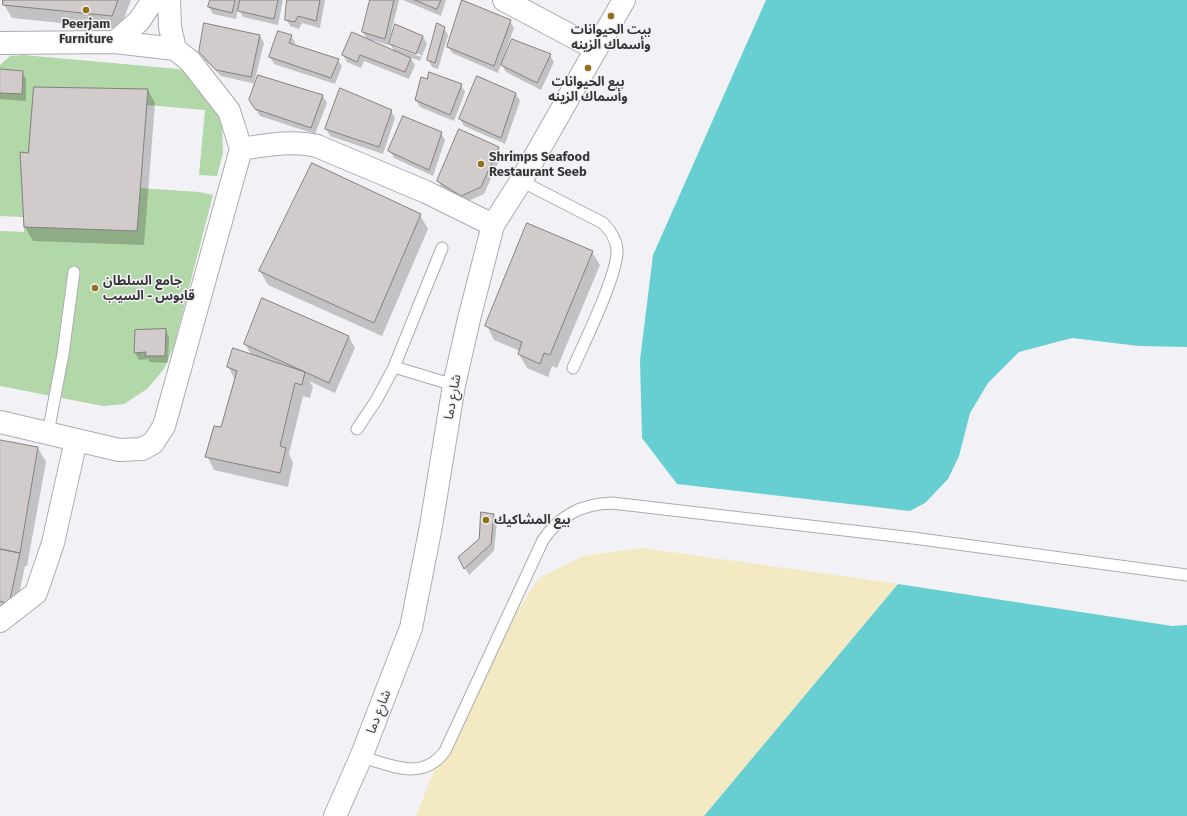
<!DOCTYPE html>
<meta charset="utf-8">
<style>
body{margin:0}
canvas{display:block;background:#f2f2f6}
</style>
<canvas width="1187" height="816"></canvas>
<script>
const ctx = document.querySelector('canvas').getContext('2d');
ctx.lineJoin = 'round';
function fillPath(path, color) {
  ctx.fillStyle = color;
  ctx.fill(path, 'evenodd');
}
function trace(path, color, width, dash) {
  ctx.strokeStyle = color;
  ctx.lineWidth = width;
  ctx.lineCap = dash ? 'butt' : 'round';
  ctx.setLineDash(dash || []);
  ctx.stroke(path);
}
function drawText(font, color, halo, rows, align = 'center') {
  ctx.font = font + ' "Fira Sans","Noto Sans Arabic",sans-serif';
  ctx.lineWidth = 3;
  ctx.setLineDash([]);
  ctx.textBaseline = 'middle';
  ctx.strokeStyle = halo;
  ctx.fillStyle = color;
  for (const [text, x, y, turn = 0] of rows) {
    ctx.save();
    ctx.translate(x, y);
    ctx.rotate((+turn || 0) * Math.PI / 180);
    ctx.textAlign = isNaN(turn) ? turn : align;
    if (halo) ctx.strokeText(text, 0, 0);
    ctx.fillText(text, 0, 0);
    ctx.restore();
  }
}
fillPath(new Path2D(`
 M24 55 179 69 194 76 213 98 222 127 223 153 217 176 199 175 205 110 147 105 140 188 199 192 213 195 174 346 164 369 147 389 124 404 103 406 0 386V231L24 232 23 217 0 216V93L22 94 23 71 0 69V65L10 56Z`), '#b2d7a8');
fillPath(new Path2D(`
 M643 548 898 584 704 816H416L464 694 538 579 583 556Z`), '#f3e9c3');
fillPath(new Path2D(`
 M766 0H1187V347L1139 346 1072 338 1019 352 988 383 970 413 959 456 948 479 925 503 910 511 677 484 642 438 640 360 653 255Z
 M898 584 1172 626 1187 625V816H704Z`), '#67ced2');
fillPath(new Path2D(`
 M4 0H131L120 29 12 18 4 5Z
 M211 0H283L278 25 243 17 238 9 236 19 213 14 209 7Z
 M288 0H325L320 28 302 23 299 29 290 26 286 19Z
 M371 0H399L388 45 372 40 371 41 395 52 389 42H391L396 25 423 37 427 44 420 61 410 57 415 65 409 79 364 61 361 68 347 62 343 55 367 40 363 32ZM394 45 421 55V57L394 47Z
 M403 0H446L441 16Z
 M510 21 514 28 502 61 550 55 554 62 541 90 506 72 501 64 498 73 452 53 448 46Z
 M444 28 448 35 438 69 432 67 428 60Z
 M260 36 264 43 254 83H256L258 76 323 96 327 103 315 134 260 116 254 107 256 84 221 76 204 59 200 52Z
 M291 36 295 42 294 46 338 60 342 66 335 84 274 64 270 57Z
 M0 70 22 72 26 79V101L0 99Z
 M461 85 465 92 454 121 420 107 416 100Z
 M148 90 155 103 144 245 33 241 25 227 29 154Z
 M516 94 520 101 505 144 464 126 460 119Z
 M391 111 395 118 383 154 330 136 326 129Z
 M441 133 445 140 433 176 394 158 390 151Z
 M498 147 502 154 484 194 466 202 442 188 438 181Z
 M420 215 428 229 382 336 268 285 260 271Z
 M592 252 600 265 557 368 552 366 548 377 527 368 519 354 520 351 494 340 487 326Z
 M263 299 349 337 355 348 335 393 309 381 313 387 310 398 303 396 289 454 293 463 288 487 214 470 207 456 222 428 235 380 228 366 252 356 245 344Z
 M166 330 169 337 168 363 150 362 148 359 139 360 135 353Z
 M0 441 38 448 46 462 27 566H25L15 614 0 610Z
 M493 515 497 522 494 551 469 575 459 557 480 539Z`), '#0003');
const building = new Path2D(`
 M3 0H118L112 16 3 5Z
 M210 0H235L232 13 208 7Z
 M240 0H278L274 19 238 11Z
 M287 0H320L316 21 298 16 295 22 285 20Z
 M370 0H394L385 39 362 32Z
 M415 0H441L437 9Z
 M462 0 511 20 494 66 447 47Z
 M204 23 260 35 251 77 216 70 199 52Z
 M437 23 445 27 435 63 427 60Z
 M395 24 423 36 416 54 389 44Z
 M278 31 292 35 289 43 339 59 331 78 269 57Z
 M352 32 411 58 405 72 360 55 357 62 342 55Z
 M512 39 551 54 537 83 501 65Z
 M0 69 23 71 22 94 0 93Z
 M429 72 462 84 450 115 415 100 421 77 427 79Z
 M258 75 323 95 311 128 255 109 249 100Z
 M477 76 516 93 501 138 459 119Z
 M34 87 148 89 137 231 24 227 20 152 28 153Z
 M340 88 392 110 379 147 325 129Z
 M403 116 442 132 429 170 388 151Z
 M459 129 499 147 481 187 461 196 437 181Z
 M312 163 421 214 374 323 259 271Z
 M527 223 593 251 550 355 544 353 540 364 518 354 522 342 485 326Z
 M262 298 349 336 329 383 244 344Z
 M166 329 165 356H145L146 352 134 353 135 330Z
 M233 348 305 372 302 385 295 383 280 446 286 448 280 473 205 457 214 426 221 427 237 371 227 367Z
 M0 440 38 447 20 553 0 549Z
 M481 512 494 514 491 544 464 569 458 557 479 539Z
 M0 549 20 553 9 604 0 601Z`);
fillPath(building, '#d1cccb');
trace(building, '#84807f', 1);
const lane = new Path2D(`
 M521 181 603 223C610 230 616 239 617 249 619 272 584 343 573 368
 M394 367 442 248
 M357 429 377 399 394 367 454 385
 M48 433 63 354 74 272
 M361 757C392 765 422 782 445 751L543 540C560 515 582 504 612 503L913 538 1187 575`);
const street = new Path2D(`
 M504 0 596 49`);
const secondary = new Path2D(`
 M169 0 170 27 175 49
 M115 42 139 21 153 0
 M0 43 115 42 175 49 190 61 229 111 241 149 164 426 153 443 142 449 119 450 0 422
 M241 149C267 145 291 140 317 146L426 192 493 225
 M0 621 36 593 53 543 76 440
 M335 816 361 757 411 628 431 526 454 385 469 319 493 225 521 181 624 0`);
trace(lane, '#acacaf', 13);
trace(street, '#acacaf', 24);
trace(secondary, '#acacaf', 24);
trace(lane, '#fff', 11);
trace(street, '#fff', 22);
trace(secondary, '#fff', 22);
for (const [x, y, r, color] of [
 [86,10,4,"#917117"],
 [611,16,4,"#917117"],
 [588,68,4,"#917117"],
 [481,164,4,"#917117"],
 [95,288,4,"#917117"],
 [486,520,4,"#917117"]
]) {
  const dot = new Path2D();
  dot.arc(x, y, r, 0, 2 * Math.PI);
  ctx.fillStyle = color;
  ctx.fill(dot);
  trace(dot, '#f2f2f6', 1.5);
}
drawText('bold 13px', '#363637', '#f2f2f6', [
 ["Peerjam",86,24],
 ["Furniture",86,39],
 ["بيت الحيوانات",611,30],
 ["وأسماك الزينه",611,45],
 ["بيع الحيوانات",588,82],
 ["وأسماك الزينه",588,97],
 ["Shrimps Seafood",489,157,"left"],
 ["Restaurant Seeb",489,172,"left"],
 ["جامع السلطان",103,281,"left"],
 ["قابوس - السيب",103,296,"left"],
 ["بيع المشاكيك",494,520,"left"]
]);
drawText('13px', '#363637', '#f2f2f6', [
 ["شارع دما",453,397,-80],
 ["شارع دما",379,712,-69]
]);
</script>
